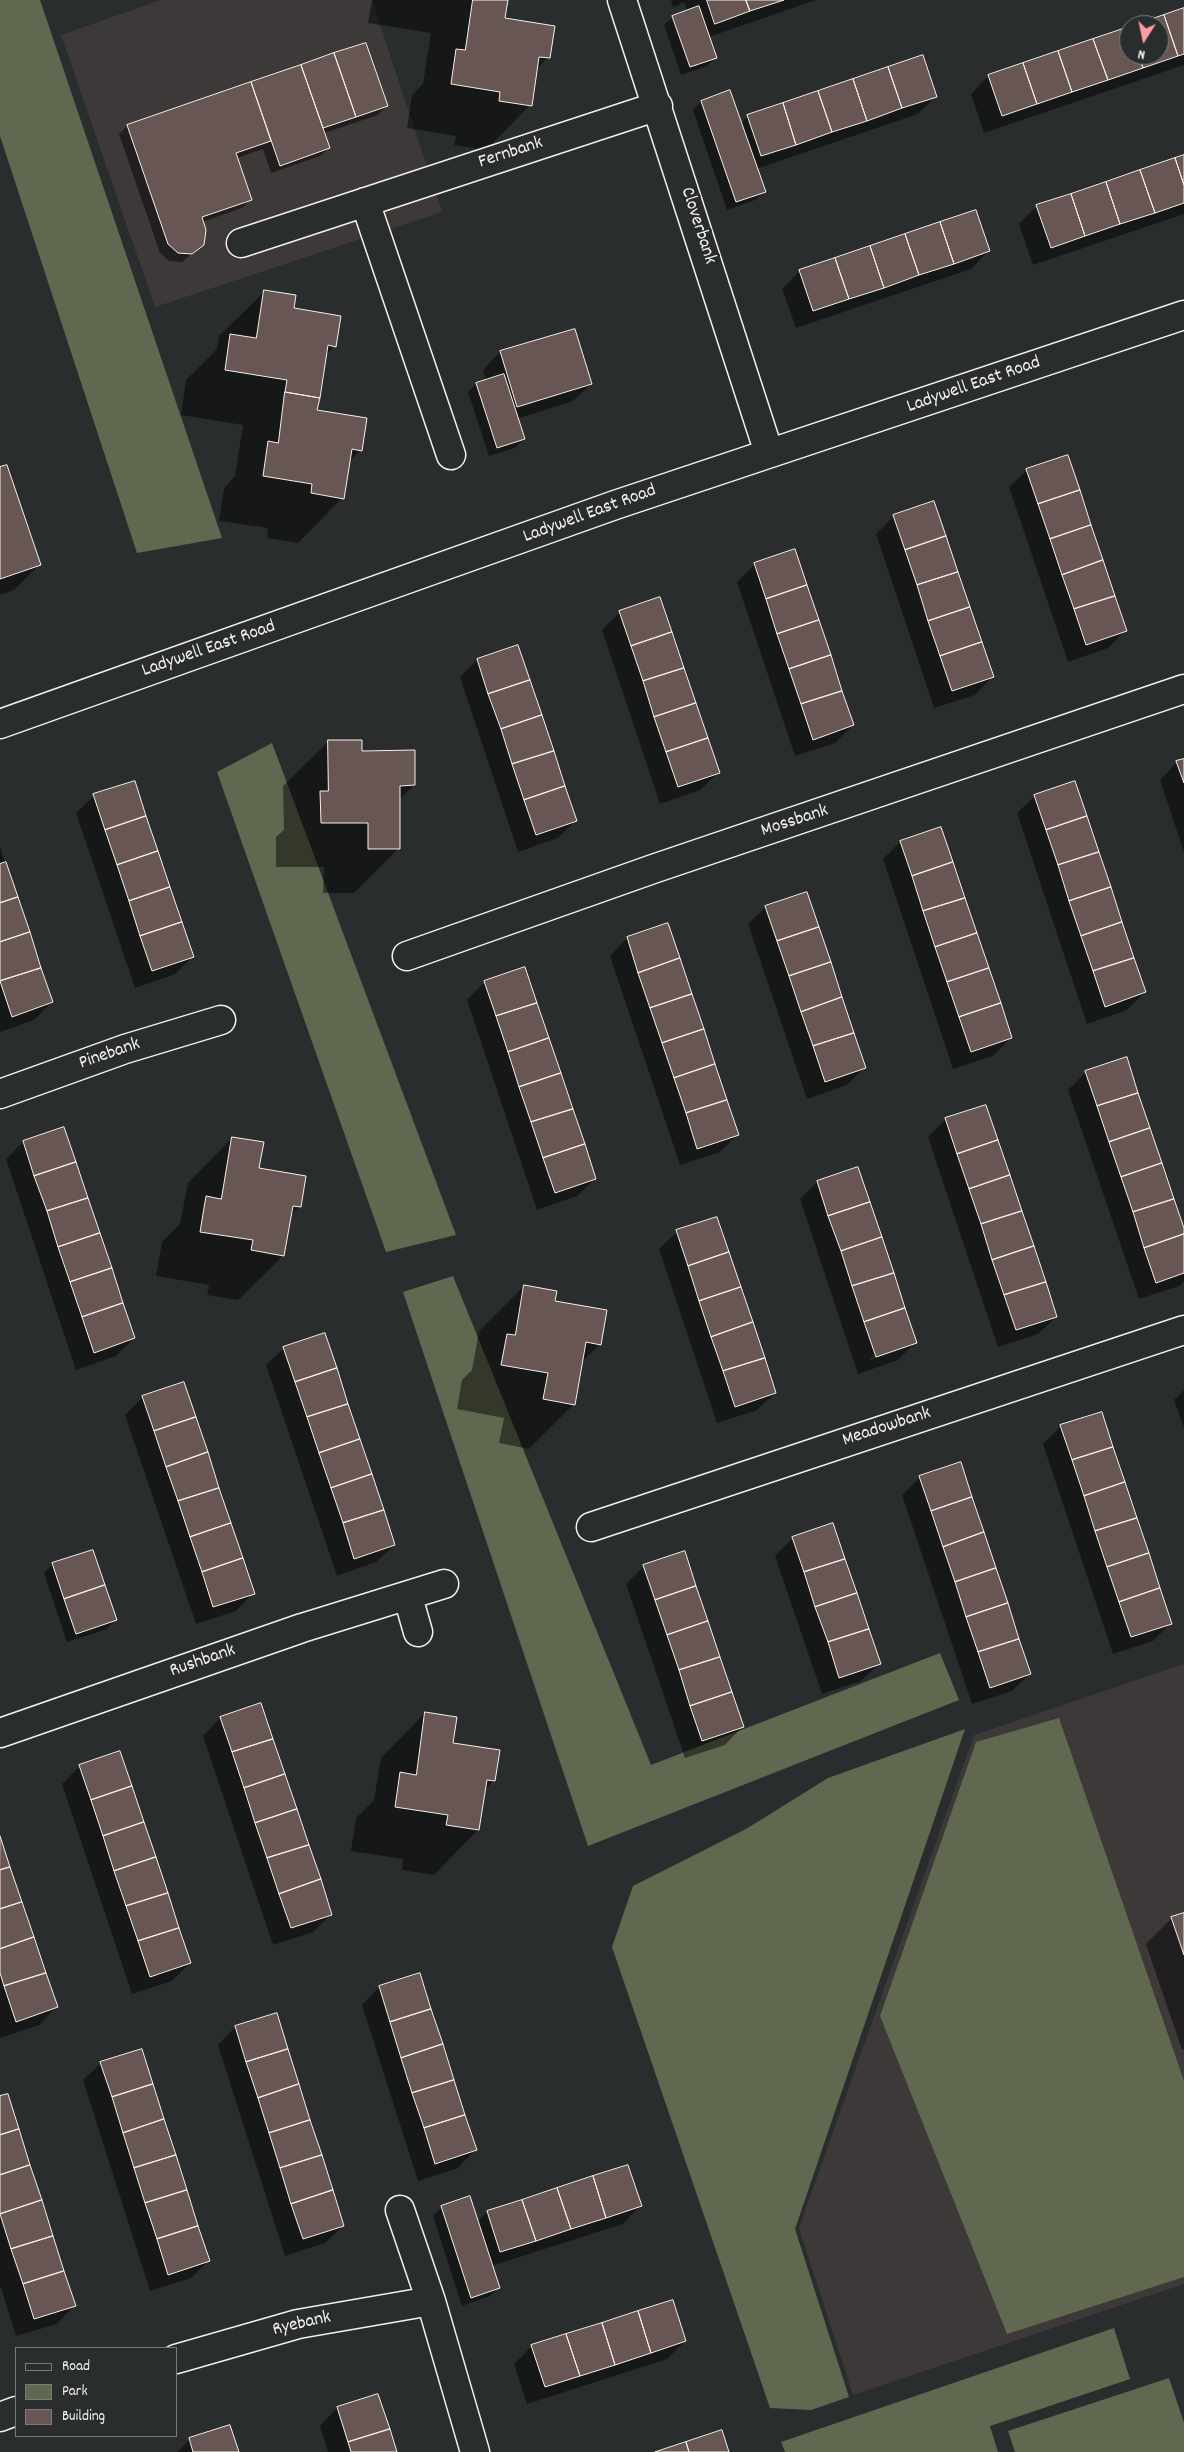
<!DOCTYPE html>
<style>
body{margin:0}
#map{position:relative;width:1184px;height:2452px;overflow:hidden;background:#2a2d2e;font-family:Dekko,sans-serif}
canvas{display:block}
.legend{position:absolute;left:15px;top:2347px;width:162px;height:90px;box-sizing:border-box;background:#2a2d2e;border:1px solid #7b7b78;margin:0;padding:6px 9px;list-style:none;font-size:15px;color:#f4f1e8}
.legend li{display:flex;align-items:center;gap:10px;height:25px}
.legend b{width:25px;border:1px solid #7b7b78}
.north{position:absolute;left:1119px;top:15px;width:50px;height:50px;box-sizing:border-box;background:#2a2d2e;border:1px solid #7b7b78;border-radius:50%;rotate:190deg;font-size:14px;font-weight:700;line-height:20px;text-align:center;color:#f4f1e8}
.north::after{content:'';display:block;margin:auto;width:18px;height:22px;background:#ff9aa2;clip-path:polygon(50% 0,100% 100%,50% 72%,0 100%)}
</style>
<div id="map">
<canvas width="1184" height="2452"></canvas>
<ul class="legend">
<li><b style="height:6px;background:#2a2d2e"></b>Road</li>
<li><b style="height:14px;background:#606950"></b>Park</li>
<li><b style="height:14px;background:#685654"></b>Building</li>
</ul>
<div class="north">N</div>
</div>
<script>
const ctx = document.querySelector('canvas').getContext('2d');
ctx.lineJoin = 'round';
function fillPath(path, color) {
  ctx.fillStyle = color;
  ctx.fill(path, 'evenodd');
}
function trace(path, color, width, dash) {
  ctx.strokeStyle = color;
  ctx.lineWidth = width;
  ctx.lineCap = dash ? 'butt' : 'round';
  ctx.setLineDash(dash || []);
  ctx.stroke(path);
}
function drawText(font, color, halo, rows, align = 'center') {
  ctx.font = font + ' Dekko,sans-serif';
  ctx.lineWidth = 5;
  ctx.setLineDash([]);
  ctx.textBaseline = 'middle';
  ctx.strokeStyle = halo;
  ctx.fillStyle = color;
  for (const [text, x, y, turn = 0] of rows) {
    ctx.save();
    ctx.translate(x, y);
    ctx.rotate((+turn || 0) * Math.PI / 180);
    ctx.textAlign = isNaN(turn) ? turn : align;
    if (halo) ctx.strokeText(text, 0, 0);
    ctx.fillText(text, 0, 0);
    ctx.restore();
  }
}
fillPath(new Path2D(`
 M161 0H372L442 212 155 307 61 35Z
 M1184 1664V2284L853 2395 799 2228 974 1735Z`), '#3d3939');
fillPath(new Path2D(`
 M0 0H40L222 538 137 553 0 136Z
 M272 743 456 1235 386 1252 217 772Z
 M453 1276 651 1765 940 1653 959 1700 588 1846 403 1292Z
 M1059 1718 1184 2081V2277L1007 2334 880 2016 976 1742Z
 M965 1729 795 2229 849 2397 811 2410 770 2408 612 1947 633 1886 746 1829 828 1778Z
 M1114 2328 1130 2379 990 2426 998 2452H785L781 2442Z
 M1169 2378 1184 2423V2452H1015L1008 2431Z`), '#606950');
fillPath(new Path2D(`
 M372 0H507L504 19 548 57 536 70 530 105 486 150 454 145 456 136 407 128 412 95 423 84 431 33 368 23Z
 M671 0H816L709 37 716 58 707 66 681 75 664 25 673 17 687 12 684 2 673 8Z
 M1184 9V65L984 133 971 94 988 76 1129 28V55H1159V25H1138Z
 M365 44 386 106 378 115 324 133 329 148 320 156 271 173 263 149 237 158 251 199 242 208 202 222 203 244 182 262 169 261 160 253 119 134 127 126Z
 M936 96 918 114 756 169 764 192 755 200 727 210 693 110 701 102 740 124 748 116Z
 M1184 157V214L1033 265 1019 224 1037 206Z
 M988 251 971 269 796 328 782 289 800 271Z
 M264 292 292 309 335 346 325 356 316 411 361 450 348 463 342 498 298 543 267 538 268 528 219 521 224 488 235 476 243 425 181 415 186 380 217 349 219 336Z
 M500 352 591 384 573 401 517 419 524 439 515 448 489 456 468 392 476 384 486 381 483 370Z
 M0 469 40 564 14 590 0 595Z
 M1027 470 1125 631 1108 648 1068 662 1009 487Z
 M894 516 992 677 975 695 934 708 876 534Z
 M795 551 853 725 835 743 795 756 737 582 754 565Z
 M620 612 718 773 700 790 660 804 602 630Z
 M477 660 576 820 558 838 518 852 460 677Z
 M328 742 361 752 414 785 399 800V848L354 893H323L324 867H276V837L284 830 283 786Z
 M1184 760V852L1160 780 1177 762Z
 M94 796 192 957 175 974 135 988 76 813Z
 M1035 796 1145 992 1127 1010 1087 1024 1017 813Z
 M900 842 1011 1038 993 1056 953 1069 883 859Z
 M0 847 52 1002 34 1020 0 1032Z
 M766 907 864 1068 847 1085 807 1099 748 924Z
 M667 925 737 1135 720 1152 680 1165 610 956 627 938Z
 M485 982 595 1179 577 1196 537 1210 467 1000Z
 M1086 1072 1184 1232V1281L1179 1286 1139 1299 1068 1090Z
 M946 1119 1056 1317 1038 1334 998 1347 928 1137Z
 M232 1138 258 1169 305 1177 299 1207 290 1216 283 1256 238 1300 207 1295 209 1285 156 1276 162 1242 180 1224 188 1183Z
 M23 1142 134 1338 116 1356 76 1370 6 1159Z
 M857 1168 916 1342 898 1360 858 1374 800 1199 817 1182ZM896 1349V1351L870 1360V1358Z
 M677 1232 775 1393 757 1410 717 1423 659 1249Z
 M524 1286 554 1302 600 1344 581 1363 574 1404 529 1449 499 1443 504 1418 457 1409 462 1380 472 1370 479 1331Z
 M284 1348 394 1545 376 1562 337 1576 266 1365Z
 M1184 1390V1428L1174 1400Z
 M143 1397 253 1593 236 1611 196 1624 125 1415Z
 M1061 1426 1171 1623 1153 1641 1113 1654 1043 1444Z
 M920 1477 1030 1674 1012 1691 972 1704 902 1495Z
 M793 1538 879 1664 861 1681 822 1694 775 1556Z
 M92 1551 115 1620 107 1629 67 1642 44 1573 52 1564Z
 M644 1566 742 1727 725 1745 685 1758 626 1584Z
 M425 1713 452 1744 494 1780 485 1790 478 1830 434 1875 402 1870 403 1859 351 1851 356 1818 374 1800 381 1758Z
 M220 1718 331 1914 313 1932 273 1945 203 1736Z
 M80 1766 190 1963 172 1981 132 1994 62 1784Z
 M0 1839 56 2007 39 2025 0 2038Z
 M1184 1914V2049L1182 2050 1146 1944 1172 1918Z
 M419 1975 475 2150 458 2168 418 2181 362 2005 379 1987Z
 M235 2027 343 2226 325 2243 285 2256 218 2045Z
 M101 2063 208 2261 191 2278 150 2291 83 2080Z
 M0 2097 74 2306 57 2324 16 2336 0 2285Z
 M628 2167 640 2206 623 2224 491 2266 498 2288 490 2296 462 2306 433 2216 442 2207 477 2222 487 2212Z
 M685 2341 667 2359 527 2404 514 2364 532 2346Z
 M378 2396 395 2452H328L320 2426 337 2408Z
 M189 2440 237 2452H177Z`), '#0007');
const building = new Path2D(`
 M473 0H508L505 18 555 26 550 58 539 57 532 106 499 101 500 92 451 84 456 49 465 50Z
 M707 0H746L750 11 715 24Z
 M746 0H784L750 11Z
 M699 6 717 58 690 67 672 16Z
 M1184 8V54L1178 56 1164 15Z
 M1164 15 1178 56 1143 68 1138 55H1159V25H1134Z
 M1129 27V55H1138L1143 68 1108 80 1093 39Z
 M1093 39 1108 80 1072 92 1058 51Z
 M366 43 388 106 356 117 334 53Z
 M1058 51 1072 92 1037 104 1023 63Z
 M334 53 356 117 323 128 301 65Z
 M923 55 937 97 902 108 888 67Z
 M1023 63 1037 104 1002 116 988 75Z
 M301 65 330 148 280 166 251 82Z
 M888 67 902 108 867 121 853 79Z
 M853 79 867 121 832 132 818 91Z
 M251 82 271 141 236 153 252 200 202 217 206 230 204 245 192 254 178 253 168 244 127 125Z
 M730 90 766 192 736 202 701 101Z
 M818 91 832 132 796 145 783 103Z
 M783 103 796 145 761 156 747 115Z
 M1184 155V185L1175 158Z
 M1175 158 1184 185V203L1155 213 1140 170Z
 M1140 170 1155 213 1120 224 1106 182Z
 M1106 182 1120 224 1085 236 1071 194Z
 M1071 194 1085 236 1051 248 1036 205Z
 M976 210 990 251 954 264 940 222Z
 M940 222 954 264 919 275 905 234Z
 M905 234 919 275 884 288 870 246Z
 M870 246 884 288 849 299 835 258Z
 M835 258 849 299 813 311 799 270Z
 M264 290 296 295 294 308 341 316 336 347 328 345 320 398 285 392 287 380 225 370 230 334 256 338Z
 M575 329 592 384 517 407 500 351Z
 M504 374 525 439 497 448 476 383Z
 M285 392 320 398 317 410 367 418 362 451 352 449 344 499 311 493 312 484 263 476 268 441 278 443Z
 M1068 455 1080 490 1038 504 1026 469Z
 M7 465 41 565 0 579V467Z
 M1080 490 1091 525 1050 539 1038 504Z
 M934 501 946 536 905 550 893 515Z
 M1091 525 1103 560 1062 575 1050 539Z
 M946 536 958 572 917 585 905 550Z
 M795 549 807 585 766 599 754 563Z
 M1103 560 1115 596 1074 609 1062 575Z
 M958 572 970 607 928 621 917 585Z
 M807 585 819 620 777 634 766 599Z
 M1115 596 1127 631 1086 645 1074 609Z
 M660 597 672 632 631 646 619 611Z
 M970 607 982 642 940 656 928 621Z
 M819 620 831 655 789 669 777 634Z
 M672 632 684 668 643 681 631 646Z
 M982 642 994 677 952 691 940 656Z
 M518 645 530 680 488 694 477 659Z
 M831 655 842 691 801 704 789 669Z
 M684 668 696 703 654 717 643 681Z
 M530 680 542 715 501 729 488 694Z
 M842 691 854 725 813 740 801 704Z
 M696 703 708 738 666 752 654 717Z
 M542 715 554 751 512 764 501 729Z
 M708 738 720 773 678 787 666 752Z
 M328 740H362V751L415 750V785L400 786V849H368V823H321L320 791H328Z
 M554 751 565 786 524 800 512 764Z
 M1184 759V783L1176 761Z
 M135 781 146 816 105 830 93 794Z
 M1075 781 1087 816 1046 830 1034 795Z
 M565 786 577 821 536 835 524 800Z
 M146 816 158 851 117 865 105 830Z
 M1087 816 1099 852 1058 865 1046 830Z
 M941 827 953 862 912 876 900 841Z
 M158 851 170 887 129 901 117 865Z
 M1099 852 1111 887 1069 901 1058 865Z
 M6 862 18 897 0 903V864Z
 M953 862 965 898 923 911 912 876Z
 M170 887 182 922 140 936 129 901Z
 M1111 887 1122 922 1081 936 1069 901Z
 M807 892 819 927 777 941 765 906Z
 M18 897 30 932 0 942V903Z
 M965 898 977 933 935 947 923 911Z
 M182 922 194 957 152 971 140 936Z
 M1122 922 1134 958 1093 971 1081 936Z
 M668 923 680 958 638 973 627 937Z
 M819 927 831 962 789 976 777 941Z
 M30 932 41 968 0 981V942Z
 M977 933 989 968 947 982 935 947Z
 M680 958 692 994 650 1008 638 973Z
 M1134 958 1146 992 1105 1007 1093 971Z
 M831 962 842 997 801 1012 789 976Z
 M525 967 537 1003 496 1016 484 981Z
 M41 968 53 1002 12 1017 0 981Z
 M989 968 1001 1003 959 1017 947 982Z
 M692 994 704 1029 662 1043 650 1008Z
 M842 997 854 1033 813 1046 801 1012Z
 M537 1003 549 1038 508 1052 496 1016Z
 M1001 1003 1012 1038 971 1052 959 1017Z
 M704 1029 715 1064 674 1078 662 1043Z
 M854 1033 866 1068 825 1082 813 1046Z
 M549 1038 561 1073 519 1087 508 1052Z
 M1127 1057 1138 1093 1097 1106 1085 1071Z
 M715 1064 727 1100 686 1113 674 1078Z
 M561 1073 573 1109 531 1122 519 1087Z
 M1138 1093 1150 1128 1109 1142 1097 1106Z
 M727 1100 739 1135 697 1149 686 1113Z
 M986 1105 998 1140 957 1154 945 1118Z
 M573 1109 585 1144 543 1158 531 1122Z
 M64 1127 76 1162 34 1176 23 1141Z
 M1150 1128 1162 1163 1121 1177 1109 1142Z
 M232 1137 264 1142 259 1168 306 1176 301 1207 293 1206 284 1256 251 1250 253 1240 200 1232 206 1196 221 1199Z
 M998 1140 1010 1175 969 1189 957 1154Z
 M585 1144 596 1179 555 1193 543 1158Z
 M76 1162 88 1198 47 1211 34 1176Z
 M1162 1163 1174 1199 1133 1212 1121 1177Z
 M858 1167 870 1202 828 1216 817 1181Z
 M1010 1175 1022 1211 981 1224 969 1189Z
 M88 1198 100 1233 58 1247 47 1211Z
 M1174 1199 1184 1228V1234L1144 1248 1133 1212Z
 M870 1202 882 1237 841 1251 828 1216Z
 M1022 1211 1034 1246 992 1260 981 1224Z
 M717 1217 729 1252 688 1266 676 1230Z
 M100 1233 112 1268 70 1282 58 1247Z
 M1184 1234V1273L1156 1283 1144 1248Z
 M882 1237 894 1273 852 1286 841 1251Z
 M1034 1246 1046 1282 1004 1295 992 1260Z
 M729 1252 741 1287 699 1301 688 1266Z
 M112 1268 123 1303 82 1317 70 1282Z
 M894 1273 905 1308 864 1322 852 1286Z
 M1046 1282 1057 1317 1016 1330 1004 1295Z
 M524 1285 557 1291 555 1301 607 1310 601 1345 586 1342 575 1405 543 1399 548 1373 501 1365 507 1334 515 1335Z
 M741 1287 753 1322 711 1337 699 1301Z
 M123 1303 135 1338 94 1353 82 1317Z
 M905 1308 917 1343 876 1357 864 1322Z
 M753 1322 765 1358 723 1371 711 1337Z
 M325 1333 337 1368 295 1382 283 1347Z
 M765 1358 776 1393 735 1407 723 1371Z
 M337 1368 348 1404 307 1417 295 1382Z
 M184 1382 196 1417 154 1431 142 1396Z
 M348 1404 360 1439 319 1453 307 1417Z
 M1102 1412 1113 1447 1072 1460 1060 1425Z
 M196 1417 208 1452 166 1467 154 1431Z
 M360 1439 372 1474 331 1488 319 1453Z
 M1113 1447 1125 1482 1084 1496 1072 1460Z
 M208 1452 219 1488 178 1501 166 1467Z
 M961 1462 972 1497 931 1511 919 1476Z
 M372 1474 384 1510 343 1523 331 1488Z
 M1125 1482 1137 1518 1095 1531 1084 1496Z
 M219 1488 231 1523 190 1537 178 1501Z
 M972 1497 984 1532 943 1547 931 1511Z
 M384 1510 395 1545 354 1559 343 1523Z
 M1137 1518 1149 1553 1107 1567 1095 1531Z
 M231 1523 243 1558 202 1572 190 1537Z
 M833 1523 845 1559 804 1572 792 1537Z
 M984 1532 996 1568 955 1582 943 1547Z
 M93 1550 105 1585 64 1599 52 1563Z
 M685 1551 696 1586 655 1600 643 1565Z
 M1149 1553 1160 1588 1119 1602 1107 1567Z
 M243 1558 255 1594 213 1607 202 1572Z
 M845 1559 857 1593 815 1607 804 1572Z
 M996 1568 1008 1603 966 1617 955 1582Z
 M105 1585 117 1620 76 1634 64 1599Z
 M696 1586 708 1621 667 1635 655 1600Z
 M1160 1588 1172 1624 1131 1637 1119 1602Z
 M857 1593 869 1629 828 1642 815 1607Z
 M1008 1603 1019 1639 978 1652 966 1617Z
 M708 1621 720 1657 679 1670 667 1635Z
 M869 1629 881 1664 839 1678 828 1642Z
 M1019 1639 1031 1674 990 1688 978 1652Z
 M720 1657 732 1692 690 1706 679 1670Z
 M732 1692 744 1727 702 1741 690 1706Z
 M261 1703 273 1739 232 1752 220 1717Z
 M425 1712 457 1717 453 1743 500 1750 495 1781 487 1780 479 1830 446 1825 448 1815 395 1807 400 1772 416 1775Z
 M273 1739 285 1774 244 1788 232 1752Z
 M120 1751 132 1786 91 1800 79 1765Z
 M285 1774 297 1809 255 1823 244 1788Z
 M132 1786 144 1822 103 1836 91 1800Z
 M297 1809 309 1845 267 1858 255 1823Z
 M144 1822 156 1857 114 1871 103 1836Z
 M0 1836 10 1867 0 1870Z
 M309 1845 321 1879 279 1894 267 1858Z
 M156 1857 168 1893 126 1906 114 1871Z
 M10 1867 22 1902 0 1909V1870Z
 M321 1879 332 1915 291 1928 279 1894Z
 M168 1893 179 1928 138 1941 126 1906Z
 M22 1902 34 1937 0 1949V1909Z
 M1184 1913V1955L1171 1917Z
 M179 1928 191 1963 150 1977 138 1941Z
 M34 1937 46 1973 4 1986 0 1973V1949Z
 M46 1973 58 2007 16 2022 4 1986Z
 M420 1973 431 2009 390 2022 379 1986Z
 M431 2009 443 2044 401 2058 390 2022Z
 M277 2013 288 2049 246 2062 235 2026Z
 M443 2044 454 2080 412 2093 401 2058Z
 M142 2049 153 2084 112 2097 100 2062Z
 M288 2049 299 2084 258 2098 246 2062Z
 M454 2080 465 2115 424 2128 412 2093Z
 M153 2084 164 2119 123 2133 112 2097Z
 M299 2084 310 2120 269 2133 258 2098Z
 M8 2094 19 2129 0 2135V2096Z
 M465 2115 477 2150 435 2164 424 2128Z
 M164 2119 176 2155 134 2168 123 2133Z
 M310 2120 322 2155 280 2168 269 2133Z
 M19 2129 30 2165 0 2175V2135Z
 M176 2155 187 2190 145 2203 134 2168Z
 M322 2155 333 2190 291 2204 280 2168Z
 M30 2165 42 2200 0 2214V2175Z
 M628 2165 642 2206 606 2218 593 2176Z
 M593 2176 606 2218 571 2229 557 2188Z
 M557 2188 571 2229 536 2241 522 2200Z
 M187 2190 198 2226 157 2239 145 2203Z
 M333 2190 344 2226 303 2239 291 2204Z
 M470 2196 500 2288 471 2298 441 2206Z
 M42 2200 53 2236 11 2249 0 2214Z
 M522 2200 536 2241 500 2252 487 2211Z
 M198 2226 210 2261 168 2275 157 2239Z
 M53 2236 64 2271 23 2284 11 2249Z
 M64 2271 76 2306 34 2319 23 2284Z
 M673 2300 686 2341 651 2353 638 2311Z
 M638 2311 651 2353 615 2365 602 2323Z
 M602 2323 615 2365 580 2376 566 2334Z
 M566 2334 580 2376 545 2387 531 2345Z
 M378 2394 390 2429 348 2442 337 2407Z
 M230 2425 239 2452H193L189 2438Z
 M390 2429 397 2452H351L348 2442Z
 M722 2430 729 2452H689L686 2442Z
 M686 2442 689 2452H655Z`);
fillPath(building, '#685654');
trace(building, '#f4f1e8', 1);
const minor = new Path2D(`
 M622 0 769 453
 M365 202 451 455
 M241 243 658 106
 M0 724 615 505 1184 315
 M407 956 653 869 1184 689
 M0 1094 125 1049 221 1020
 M591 1527 1184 1330
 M408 1597 418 1632
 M0 1733 302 1628 444 1584
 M400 2210 431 2301 475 2452
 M176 2359 298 2324 431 2301
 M0 2417 16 2411`);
trace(minor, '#f4f1e8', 31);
trace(minor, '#2a2d2e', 28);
drawText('19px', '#f4f1e8', '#2a2d2e', [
 ["Fernbank",511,154,-18],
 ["Cloverbank",697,226,72],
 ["Ladywell East Road",974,386,-19],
 ["Ladywell East Road",590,515,-20],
 ["Ladywell East Road",209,650,-19],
 ["Mossbank",795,822,-18],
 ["Pinebank",110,1055,-19],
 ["Meadowbank",887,1428,-18],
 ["Rushbank",203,1662,-19],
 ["Ryebank",302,2325,-13]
]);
</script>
